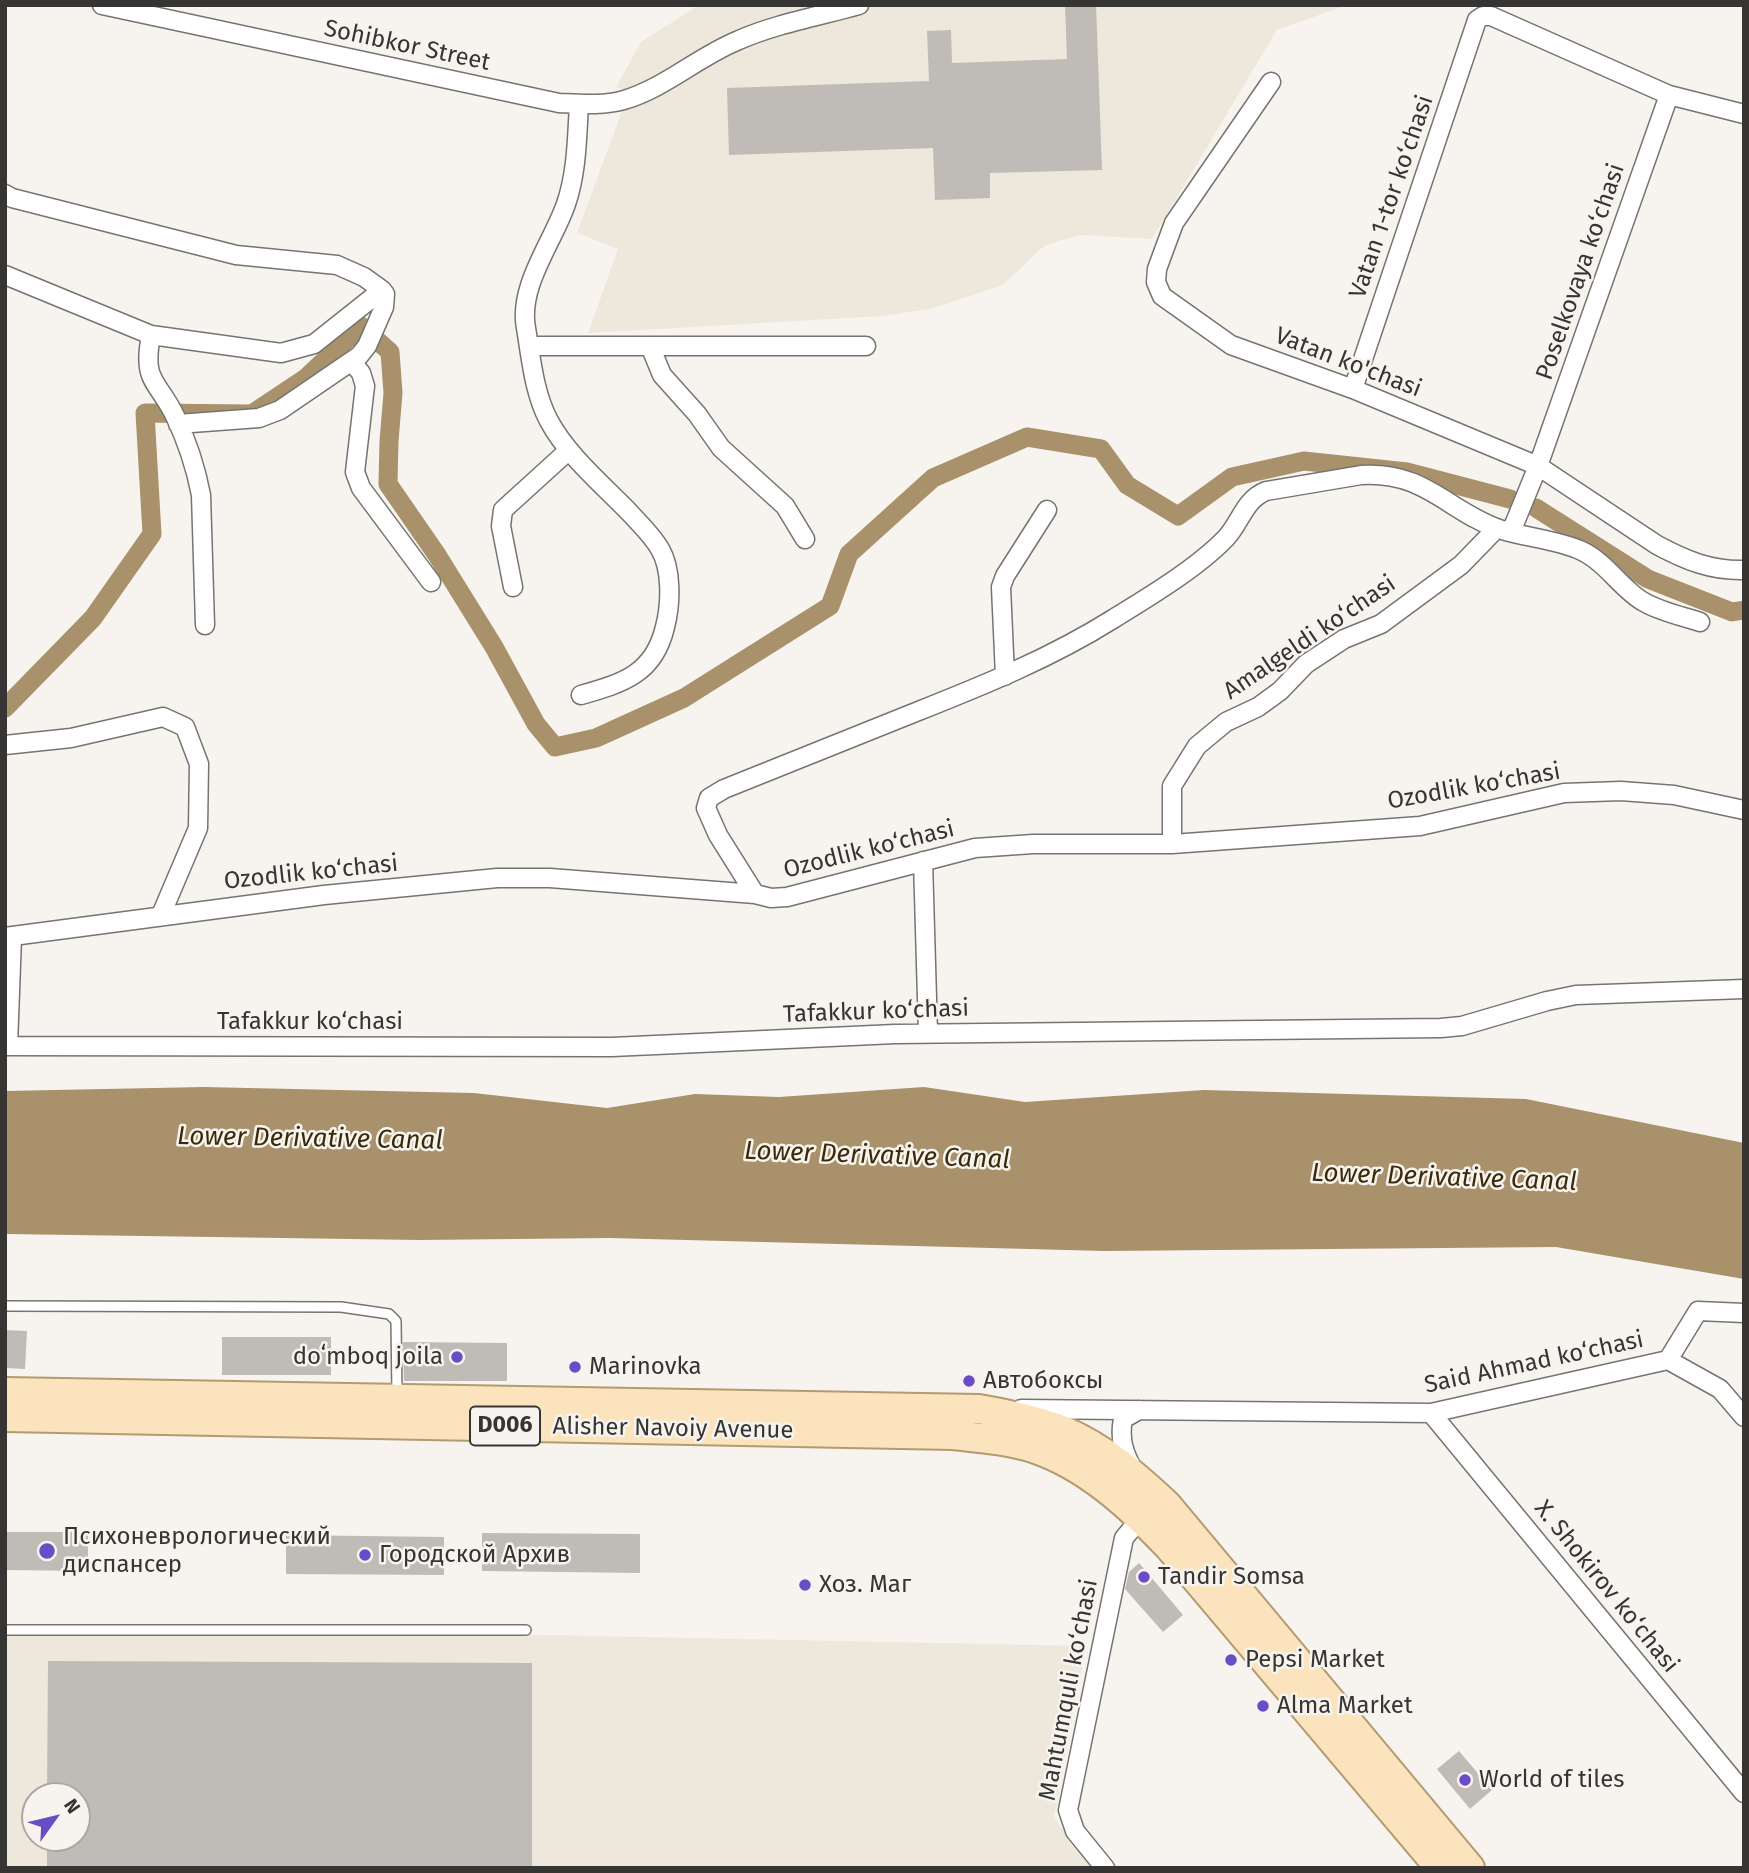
<!DOCTYPE html>
<meta charset="utf-8">
<style>
body{margin:0}
#map{position:relative;width:1749px;height:1873px;overflow:hidden;background:#f7f4ef;font-family:"Fira Sans",sans-serif}
canvas{display:block}
.frame{position:absolute;inset:0;border:7px solid #363533;pointer-events:none}
.north{position:absolute;left:21px;top:1782px;width:70px;height:70px;box-sizing:border-box;background:#f7f4ef;border:2px solid #aaa8a4;border-radius:50%;rotate:56deg;font-size:19px;font-weight:700;line-height:28px;text-align:center;color:#363533}
.north::after{content:'';display:block;margin:auto;width:24px;height:32px;background:#684dc6;clip-path:polygon(50% 0,100% 100%,50% 72%,0 100%)}
</style>
<div id="map">
<canvas width="1749" height="1873"></canvas>
<div class="frame"></div>
<div class="north">N</div>
</div>
<script>
const ctx = document.querySelector('canvas').getContext('2d');
ctx.lineJoin = 'round';
function fillPath(path, color) {
  ctx.fillStyle = color;
  ctx.fill(path, 'evenodd');
}
function trace(path, color, width, dash) {
  ctx.strokeStyle = color;
  ctx.lineWidth = width;
  ctx.lineCap = dash ? 'butt' : 'round';
  ctx.setLineDash(dash || []);
  ctx.stroke(path);
}
function drawText(font, color, halo, rows, align = 'center') {
  ctx.font = font + ' "Fira Sans",sans-serif';
  ctx.lineWidth = 5;
  ctx.setLineDash([]);
  ctx.textBaseline = 'middle';
  ctx.strokeStyle = halo;
  ctx.fillStyle = color;
  for (const [text, x, y, turn = 0] of rows) {
    ctx.save();
    ctx.translate(x, y);
    ctx.rotate((+turn || 0) * Math.PI / 180);
    ctx.textAlign = isNaN(turn) ? turn : align;
    if (halo) ctx.strokeText(text, 0, 0);
    ctx.fillText(text, 0, 0);
    ctx.restore();
  }
}
fillPath(new Path2D(`
 M699 5H1347L1277 30 1152 239 1081 235 1062 240 1044 246 1003 285 934 308 883 316 588 333 618 249 577 233 629 92 616 87 641 42Z
 M5 1624 1086 1646 1054 1818 1094 1868H5ZM35 1796H77V1838H35Z`), '#eee7dc');
fillPath(new Path2D(`
 M204 1087 474 1093 607 1108 695 1094 779 1097 924 1087 1025 1102 1204 1090 1526 1099 1744 1143V1279L1556 1247 1105 1251 610 1238 420 1240 5 1234V1091Z`), '#a9916c');
trace(new Path2D(`
 M1536 508 1648 579 1732 612 1744 610
 M5 708 93 618 152 534 145 413 252 414 306 378 361 326 390 352 393 393 389 441 388 484 437 555 494 647 536 724 555 747 596 738 684 698 830 606 849 554 933 478 1027 437 1101 449 1127 485 1178 516 1232 477 1304 461 1407 472 1510 499`), '#a9916c', 19);
fillPath(new Path2D(`
 M1065 5H1096L1102 170 990 173V198L935 200 933 148 729 155 727 88 929 81 927 31 951 30 952 63 1067 59Z
 M5 1330 27 1331 25 1369 5 1368Z
 M222 1337H331V1375H222Z
 M403 1342 507 1343V1381H404Z
 M5 1532H88V1571L5 1570Z
 M482 1533 640 1534V1573L482 1571Z
 M286 1535 444 1537V1575L286 1574Z
 M1139 1563 1183 1615 1163 1632 1125 1589 1129 1572Z
 M48 1661 532 1663V1868H47V1838H77V1796H47Z
 M1459 1751 1492 1790 1470 1809 1437 1769Z`), '#bfbcb8');
const lane = new Path2D(`
 M5 1306 341 1307 389 1314 396 1321 397 1394
 M5 1630H526`);
const street = new Path2D(`
 M102 5 559 103C580 104 604 106 624 100 665 88 699 56 739 40 775 24 820 16 859 5
 M1271 82 1174 223 1157 269 1156 282 1162 296 1231 345 1353 389 1538 466 1657 545C1685 560 1711 571 1744 570
 M579 104C577 137 577 172 566 204 553 242 518 286 526 328 531 358 534 393 549 421 568 456 602 484 629 512 640 524 652 535 660 549 672 569 671 604 665 627 654 674 623 683 581 695
 M5 194 12 198 236 255 337 265 364 277 382 290
 M5 275 151 335 281 353 314 344 382 290
 M151 335C142 383 157 379 175 416 187 441 196 469 201 495L205 625
 M531 346H650L662 375 697 414 721 448 785 506 805 539
 M650 346H866
 M353 363 361 373 365 386 355 472 361 488 431 582
 M1353 389 1477 20 1483 16H1491L1669 95 1744 114
 M178 424 259 418 280 410 359 356 367 346 384 307 385 294 382 290
 M1511 532 1538 466 1669 95
 M513 587 501 526 503 510 569 450
 M1005 676 1001 587 1005 576 1047 510
 M5 745 71 738 163 717 185 727 199 764 198 828 161 915
 M1172 844V786L1197 746 1226 722 1258 707 1280 691 1306 664 1344 639 1381 624 1461 565 1497 528
 M923 861 928 1033
 M755 894 718 835 706 808 709 798 724 789C788 763 852 738 916 712 984 685 1051 658 1113 619 1149 597 1197 568 1226 538 1241 522 1244 500 1266 491L1361 475C1425 471 1446 510 1499 529 1526 538 1556 539 1582 551 1607 563 1623 591 1644 602 1661 612 1682 616 1700 622
 M5 937 324 895 497 878H550L755 894 771 898 787 897 975 848 1033 844H1172L1420 826 1564 793 1621 791 1674 795 1744 810
 M5 1046 612 1047 895 1034 1441 1028 1462 1026 1547 1001 1576 995 1744 989
 M8 1046 12 937
 M1668 1360 1720 1389 1744 1417
 M1021 1409 1431 1413 1668 1360 1698 1311 1744 1313
 M1431 1413 1744 1793
 M1134 1471C1124 1454 1119 1439 1123 1419L1139 1410
 M1105 1868 1075 1831 1068 1810 1124 1538 1141 1518`);
const primary = new Path2D(`
 M5 1392 979 1409C1008 1414 1037 1420 1064 1431 1103 1447 1137 1477 1167 1505L1470 1868
 M5 1417 953 1435C980 1438 1007 1440 1033 1448 1087 1466 1131 1507 1169 1547L1440 1868`);
trace(lane, '#767470', 12);
trace(street, '#767470', 21);
trace(primary, '#b49a70', 32);
trace(lane, '#fff', 9);
trace(street, '#fff', 18);
trace(primary, '#fbe3bd', 28);
for (const [x, y, r, color] of [
 [457,1357,7,"#684dc6"],
 [575,1367,7,"#684dc6"],
 [969,1381,7,"#684dc6"],
 [47,1551,9,"#684dc6"],
 [365,1555,7,"#684dc6"],
 [1144,1577,7,"#684dc6"],
 [805,1585,7,"#684dc6"],
 [1231,1660,7,"#684dc6"],
 [1263,1706,7,"#684dc6"],
 [1465,1780,7,"#684dc6"]
]) {
  const dot = new Path2D();
  dot.arc(x, y, r, 0, 2 * Math.PI);
  ctx.fillStyle = color;
  ctx.fill(dot);
  trace(dot, '#f7f4ef', 2.5);
}
for (const [x, y, w] of [
 [505,1426,70]
]) {
  const box = new Path2D();
  box.roundRect(x - w / 2, y - 19.5, w, 39, 5);
  ctx.fillStyle = '#f7f4ef';
  ctx.fill(box);
  trace(box, '#363533', 2);
}
drawText('bold 23px', '#363533', null, [
 ["D006",505,1426]
]);
drawText('24px', '#363533', '#f7f4ef', [
 ["Sohibkor Street",407,46,12],
 ["Vatan 1-tor ko‘chasi",1392,197,-71],
 ["Poselkovaya ko‘chasi",1581,272,-71],
 ["Vatan ko'chasi",1348,363,21],
 ["Amalgeldi ko‘chasi",1310,638,-34],
 ["Ozodlik ko‘chasi",1474,787,-10],
 ["Ozodlik ko‘chasi",869,850,-14],
 ["Ozodlik ko‘chasi",311,873,-6],
 ["Tafakkur ko‘chasi",876,1012,-2],
 ["Tafakkur ko‘chasi",310,1022],
 ["Said Ahmad ko‘chasi",1534,1363,-12],
 ["Alisher Navoiy Avenue",673,1429,1],
 ["X. Shokirov ko‘chasi",1606,1587,51],
 ["Mahtumquli ko‘chasi",1069,1690,-79]
]);
drawText('24px', '#363533', '#f7f4ef', [
 ["doʻmboq joila",443,1357,"right"],
 ["Marinovka",589,1367],
 ["Автобоксы",983,1381],
 ["Психоневрологический",63,1537],
 ["диспансер",63,1565],
 ["Городской Архив",379,1555],
 ["Tandir Somsa",1158,1577],
 ["Хоз. Маг",819,1585],
 ["Pepsi Market",1245,1660],
 ["Alma Market",1277,1706],
 ["World of tiles",1479,1780]
], 'left');
drawText('italic 26px', '#3b2a09', '#f7f4ef', [
 ["Lower Derivative Canal",310,1139,1],
 ["Lower Derivative Canal",877,1156,2],
 ["Lower Derivative Canal",1444,1178,2]
]);
</script>
